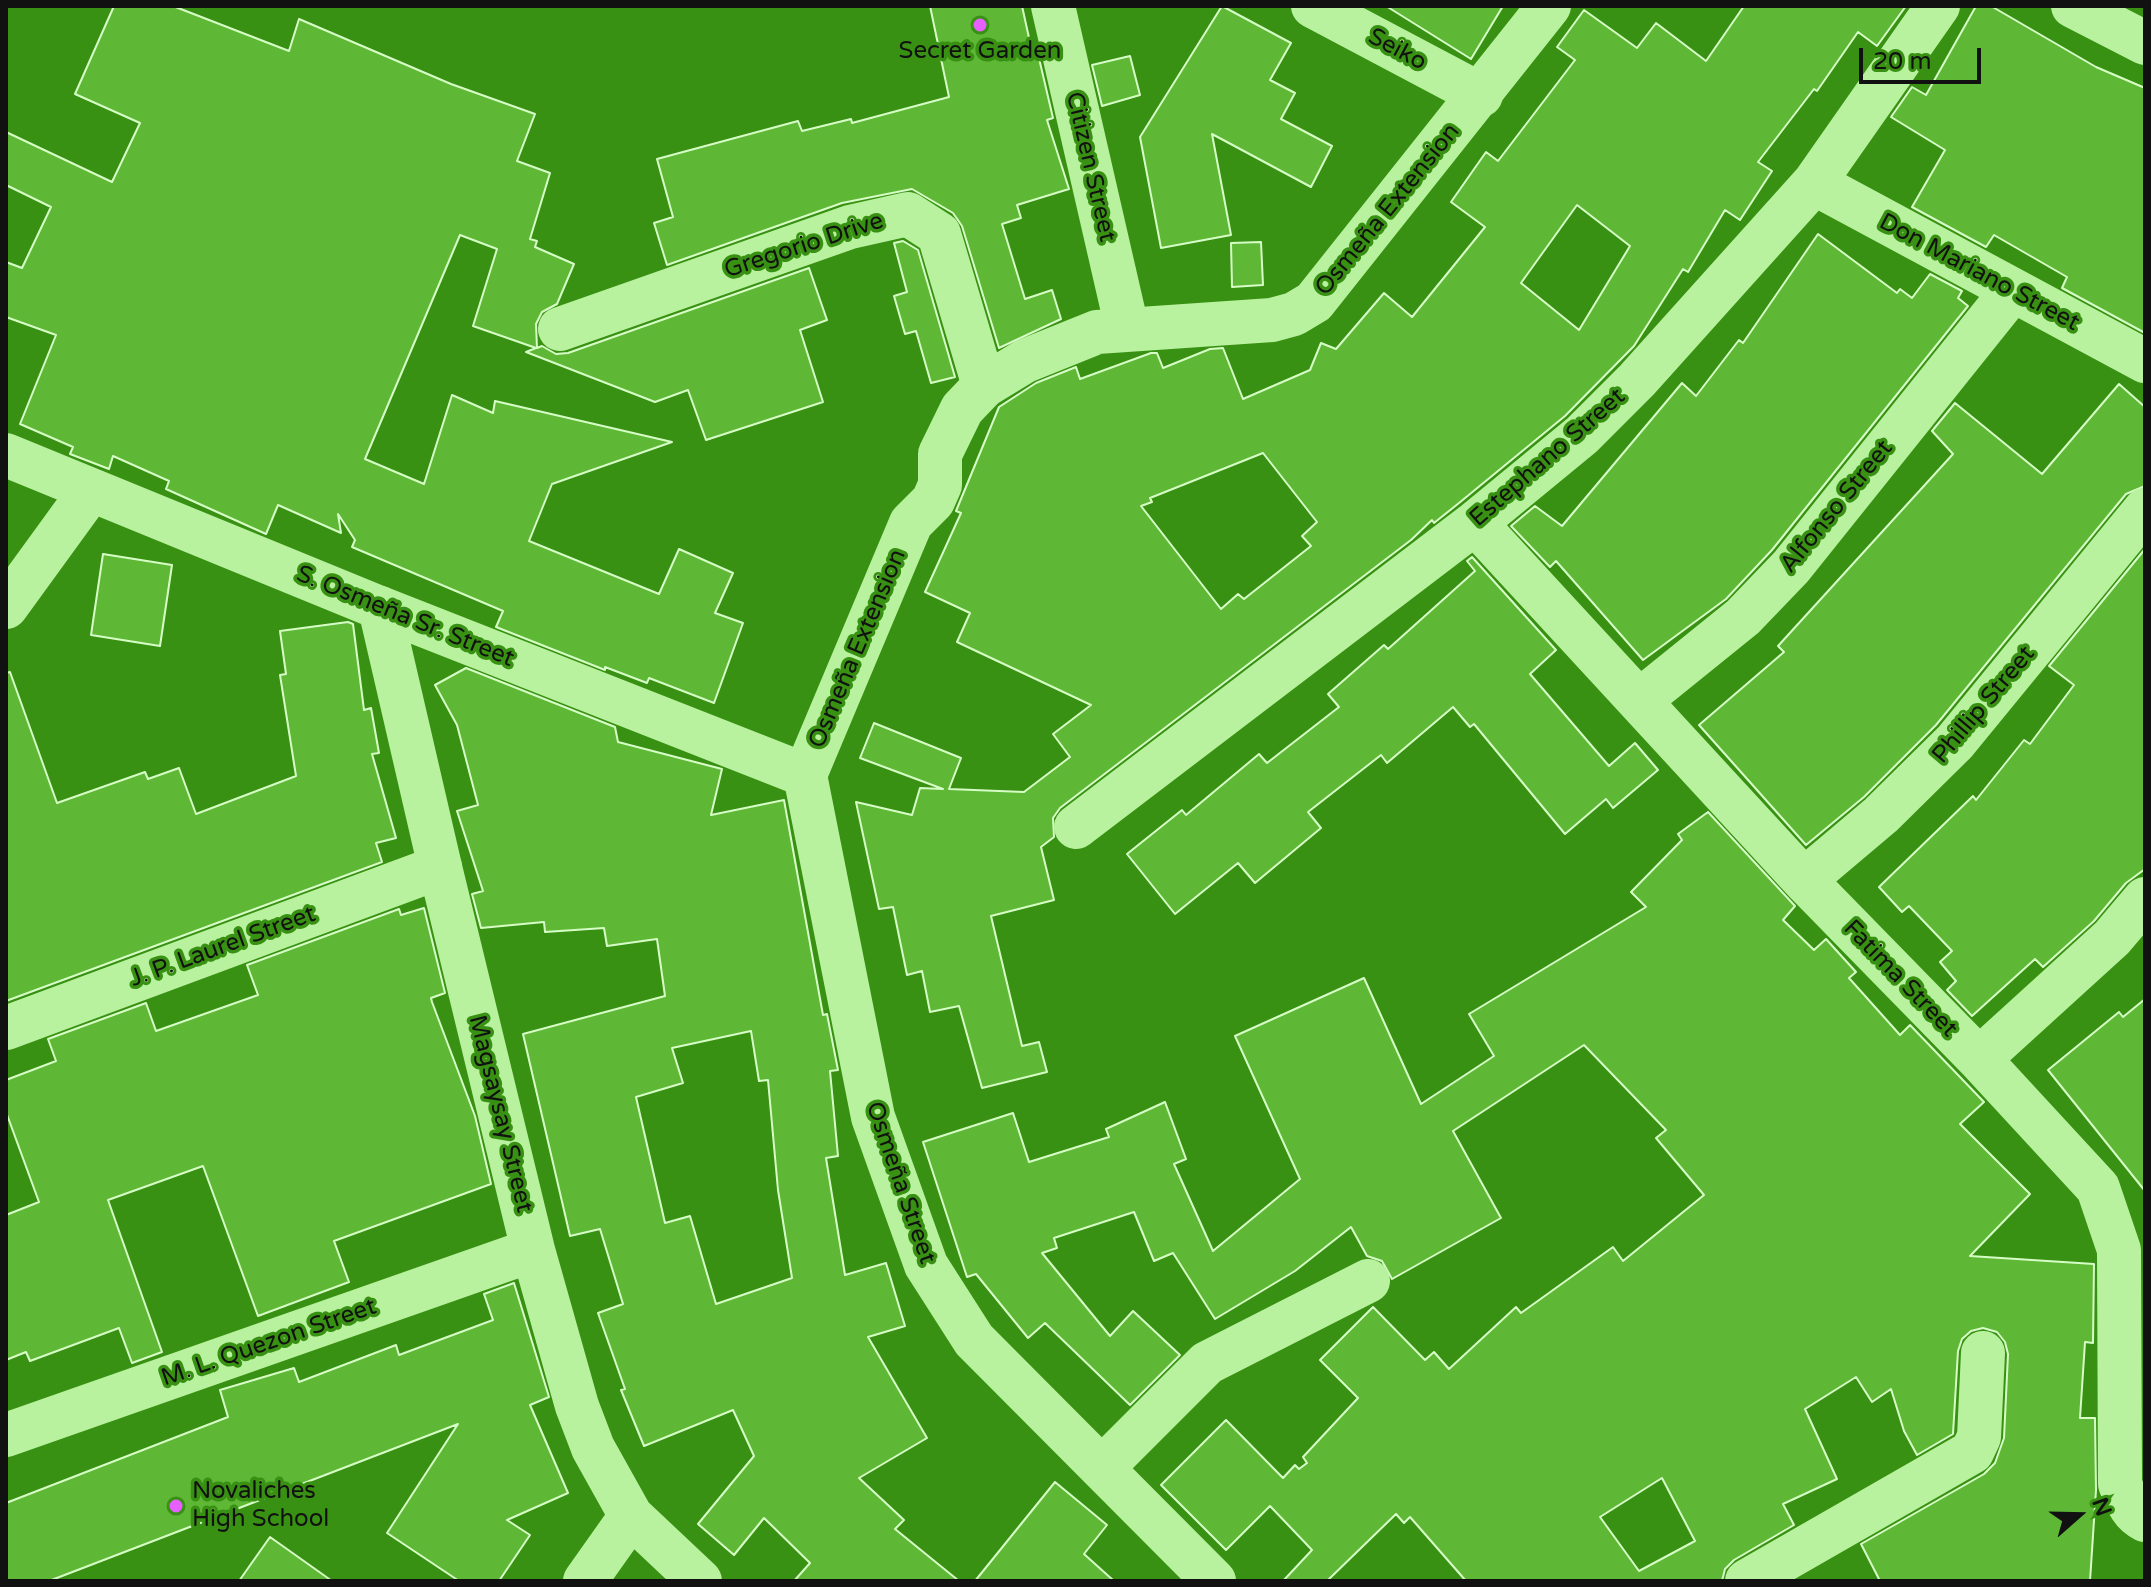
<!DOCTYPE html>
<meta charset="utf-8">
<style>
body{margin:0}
#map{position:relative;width:2151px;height:1587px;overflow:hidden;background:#389113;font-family:"Varela Round",sans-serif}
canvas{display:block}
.frame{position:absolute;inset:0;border:8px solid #111;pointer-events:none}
.north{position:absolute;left:2039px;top:1475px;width:80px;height:80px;-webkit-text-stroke:6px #389113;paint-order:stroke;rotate:70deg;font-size:22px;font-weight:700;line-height:32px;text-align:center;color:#111}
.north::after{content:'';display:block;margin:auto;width:28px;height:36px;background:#111;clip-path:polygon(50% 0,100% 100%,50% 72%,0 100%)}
.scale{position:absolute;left:1859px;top:48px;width:122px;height:36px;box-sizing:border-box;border:4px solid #111;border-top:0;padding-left:10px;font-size:24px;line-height:28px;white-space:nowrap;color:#111;-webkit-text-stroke:6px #389113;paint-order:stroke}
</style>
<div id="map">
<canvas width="2151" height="1587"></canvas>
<div class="frame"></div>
<div class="north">N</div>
<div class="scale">20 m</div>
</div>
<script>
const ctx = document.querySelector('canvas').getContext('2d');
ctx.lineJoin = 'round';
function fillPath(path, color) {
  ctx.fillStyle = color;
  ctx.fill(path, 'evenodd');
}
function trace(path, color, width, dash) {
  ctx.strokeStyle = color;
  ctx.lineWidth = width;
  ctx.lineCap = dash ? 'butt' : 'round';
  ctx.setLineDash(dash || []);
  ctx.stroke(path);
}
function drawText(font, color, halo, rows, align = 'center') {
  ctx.font = font + ' "Varela Round",sans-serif';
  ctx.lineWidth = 7;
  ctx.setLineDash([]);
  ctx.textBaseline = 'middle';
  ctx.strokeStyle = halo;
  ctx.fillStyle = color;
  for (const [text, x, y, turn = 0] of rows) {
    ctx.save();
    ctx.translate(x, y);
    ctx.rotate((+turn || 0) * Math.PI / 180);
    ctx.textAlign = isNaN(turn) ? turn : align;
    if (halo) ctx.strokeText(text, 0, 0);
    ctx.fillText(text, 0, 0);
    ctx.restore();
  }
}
const building = new Path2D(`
 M114 6H173L289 51 299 19 451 84 535 114 517 161 550 173 530 239 537 241 535 247 574 264 557 304 542 312 536 324 537 348 542 346 556 354 568 353 809 268 827 320 800 330 823 402 706 440 688 390 655 402 526 352 536 348 473 326 497 249 460 235 365 459 424 484 452 395 493 413 495 401 672 442 552 484 529 541 659 594 679 549 733 573 715 613 743 623 714 703 649 678 647 683 605 667V670L496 627 503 611 352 547 355 540 338 514 341 533 278 505 266 534 166 489 169 481 113 456 109 469 70 454 73 447 20 424 56 335 6 317V262L22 268 51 207 6 185V132L112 182 140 123 75 94Z
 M930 6H1022L1033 56 1038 54 1053 118 1047 120 1069 189 1017 205 1021 218 1002 224 1025 299 1052 290 1061 319 999 348 962 226 953 213 912 189 842 203 667 265 654 223 673 217 657 159 798 121 802 131 851 119 852 123 949 97Z
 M1222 6 1291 43 1270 80 1295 93 1281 119 1332 146 1311 187 1212 134 1231 235 1161 248 1140 137Z
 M1386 6H1503L1471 59Z
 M1744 6H1906L1877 46 1858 32 1817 91 1814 89 1758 162 1772 171 1740 220 1725 210 1688 272 1683 269 1634 346 1565 416 1459 503 1434 523 1432 520 1411 540 1060 808 1053 818 1054 837 1041 847 1054 900 991 916 1022 1046 1039 1042 1047 1072 982 1088 959 1006 930 1012 922 971 907 975 893 907 879 909 856 802 912 815 920 788 943 789 860 758 874 723 961 758 949 789 1024 792 1070 757 1053 734 1091 705 957 642 970 613 925 592 961 513 956 511 999 407 1036 383 1076 367 1080 379 1151 353H1157L1163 368 1210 349 1223 348 1243 399 1310 370 1321 343 1336 349 1384 293 1412 317 1485 227 1451 202 1486 152 1498 161 1575 60 1557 47 1584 10 1637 48 1656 23 1706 61ZM1577 205 1630 246 1579 330 1521 283ZM1263 453 1317 522 1302 536 1311 546 1244 599 1238 594 1221 609 1141 506 1152 502 1150 498Z
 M1976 6H1991L2096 67 2145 88V333L2062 288 2067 277 1994 235 1986 247 1912 207 1945 150 1891 117 1912 87 1926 95Z
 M1130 56 1140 95 1102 106 1092 65Z
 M1818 234 1897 293 1900 289 1912 298 1930 274 1962 291 1958 298 1968 306 1772 550 1726 599 1643 660 1556 561 1550 567 1511 526 1535 506 1562 526 1682 383 1696 396 1739 340 1743 343Z
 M903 241 918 250 955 377 931 383 916 331 905 334 894 296 907 292 894 243Z
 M1261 242 1263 285 1232 287 1231 243Z
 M2119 384 2145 407V486L2126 494 1936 725 1864 797 1806 845 1699 725 1784 652 1778 646 1953 454 1932 431 1955 403 2042 474Z
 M2145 549V869L2126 883 2094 921 2043 967 2035 959 1972 1016 1947 990 1956 981 1940 962 1952 951 1909 906 1902 912 1879 887 1973 796 1976 800 2024 740 2030 744 2074 685 2049 666Z
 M103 554 172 565 160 646 91 635Z
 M1472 557 1556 650 1530 674 1609 766 1635 743 1658 770 1613 808 1606 799 1565 834 1474 724 1470 727 1453 707 1387 763 1381 755 1308 812 1321 828 1255 883 1238 863 1175 914 1127 854 1182 810 1186 815 1259 754 1267 763 1339 707 1328 694 1384 645 1388 649 1475 571 1467 561Z
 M348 622 353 624 364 710 371 708 379 753 372 754 396 838 376 843 382 862 6 1001V673L10 672 57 803 145 772 148 779 179 768 196 814 296 776 280 675 286 674 280 631Z
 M466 668 615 727 618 742 722 769 711 815 784 800 823 1015 827 1014 838 1070 830 1071 838 1156 826 1158 845 1275 886 1263 905 1326 868 1337 927 1438 859 1478 904 1520 895 1529 959 1581H794L810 1563 764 1518 734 1555 698 1524 754 1456 733 1410 644 1446 621 1390 625 1389 598 1313 623 1304 600 1229 570 1236 523 1034 665 996 657 939 607 946 604 928 545 932 544 922 481 928 472 894 483 891 457 811 478 805 457 725 435 685ZM751 1031 759 1081 768 1080 778 1190 792 1278 716 1304 690 1216 665 1223 636 1097 683 1083 672 1048Z
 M1708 812 1795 906 1783 920 1814 950 1826 939 1856 972 1849 978 1900 1035 1910 1025 1984 1102 1960 1124 2030 1194 1970 1256 2094 1264 2093 1343 2085 1342 2080 1418H2095L2096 1490 2090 1581H1880L1861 1544 1984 1474 1995 1463 2004 1438 2008 1354 2005 1342 1997 1332 1983 1328 1971 1331 1962 1339 1958 1351 1953 1434 1917 1455 1904 1431 1891 1389 1872 1402 1856 1377 1805 1409 1837 1479 1783 1504 1794 1525 1734 1560 1725 1569 1722 1581H1466L1410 1517 1404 1523 1396 1514 1327 1581H1283L1312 1550 1270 1506 1226 1550 1161 1485 1226 1420 1283 1478 1295 1465 1299 1469 1307 1463 1303 1457 1358 1398 1320 1360 1373 1307 1425 1360 1434 1352 1449 1369 1516 1307 1521 1313 1613 1247 1623 1261 1704 1195 1656 1138 1666 1130 1584 1045 1453 1131 1501 1218 1392 1279 1382 1261 1367 1256 1351 1227 1295 1271 1215 1319 1173 1253 1154 1261 1134 1212 1054 1238 1057 1248 1042 1253 1110 1336 1133 1311 1180 1355 1130 1405 1045 1323 1028 1338 976 1274 967 1277 923 1142 1013 1113 1029 1162 1109 1137 1106 1129 1165 1102 1186 1159 1174 1164 1213 1251 1300 1179 1235 1036 1364 978 1421 1104 1494 1056 1469 1014 1646 907 1631 892 1682 840 1678 834ZM1662 1478 1695 1541 1639 1571 1600 1517Z
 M424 908 445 993 431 998 432 1002 475 1116 491 1184 334 1241 349 1282 258 1316 203 1166 108 1200 162 1352 132 1363 119 1328 30 1361 26 1352 6 1360V1215L39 1202 6 1112V1080L56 1061 48 1039 146 1003 156 1031 258 995 247 965 399 909 401 915Z
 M2145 999V1191L2048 1070 2119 1012 2123 1017Z
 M514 1283 549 1397 530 1405 568 1493 507 1520 530 1535 499 1581H459L387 1533 458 1424 49 1581H6V1503L228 1417 220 1390 294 1368 299 1382 396 1345 399 1355 493 1320 484 1294Z
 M1055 1482 1107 1525 1084 1554 1114 1581H975Z
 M270 1537 332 1581H239Z`);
fillPath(building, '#5eb836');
trace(building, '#d7fdc6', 2);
trace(new Path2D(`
 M1053 6 1127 328
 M1313 6 1481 95
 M1814 183 2145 361
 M560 329 850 227 908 214 939 234 984 386
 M6 455 380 608
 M1475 523 1804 880 1979 1059 2098 1188 2119 1250 2120 1484C2126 1498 2130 1513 2145 1520
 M6 607 91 490
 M1639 701 1743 617 1791 567 2012 291
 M805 775 873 1117 926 1265 974 1340 1214 1581
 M1076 827 1475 523 1582 435 1637 380 1814 183 1938 6
 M440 867 533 1250 577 1406 593 1448 631 1516 700 1581
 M1804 880 1881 815 1955 742 2145 510
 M1979 1059 2112 938 2145 899
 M6 1435 533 1250
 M1102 1468 1207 1363 1368 1281
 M585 1581 631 1516
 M1747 1581 1972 1452 1979 1437 1983 1353`), '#b9f29f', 44);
trace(new Path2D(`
 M2073 6 2145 43
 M380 608 805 775 911 523 933 501 940 485V454L962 409 984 386 1025 361 1097 332 1272 320 1294 314 1314 302 1549 6
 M6 1028 440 867 380 608`), '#b9f29f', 44);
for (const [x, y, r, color] of [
 [980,25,8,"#e760ff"],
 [176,1506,8,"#e760ff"]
]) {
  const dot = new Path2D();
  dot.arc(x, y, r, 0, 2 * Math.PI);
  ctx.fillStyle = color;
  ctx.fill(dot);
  trace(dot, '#389113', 3);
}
drawText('24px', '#111', '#389113', [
 ["Seiko",1397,50,28],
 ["Citizen Street",1090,167,77],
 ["Osmeña Extension",1388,210,-51],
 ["Gregorio Drive",804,246,-18],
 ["Don Mariano Street",1979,273,28],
 ["Estephano Street",1548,458,-41],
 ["Alfonso Street",1837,507,-51],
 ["S. Osmeña Sr. Street",405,617,22],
 ["Osmeña Extension",858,649,-67],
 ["Phillip Street",1984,705,-50],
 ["J. P. Laurel Street",223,947,-20],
 ["Fatima Street",1900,979,46],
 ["Magsaysay Street",500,1114,76],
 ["Osmeña Street",900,1183,71],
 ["M. L. Quezon Street",269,1343,-19]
]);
drawText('24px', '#111', '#389113', [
 ["Secret Garden",980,52],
 ["Novaliches",192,1492,"left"],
 ["High School",192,1520,"left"]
]);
</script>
